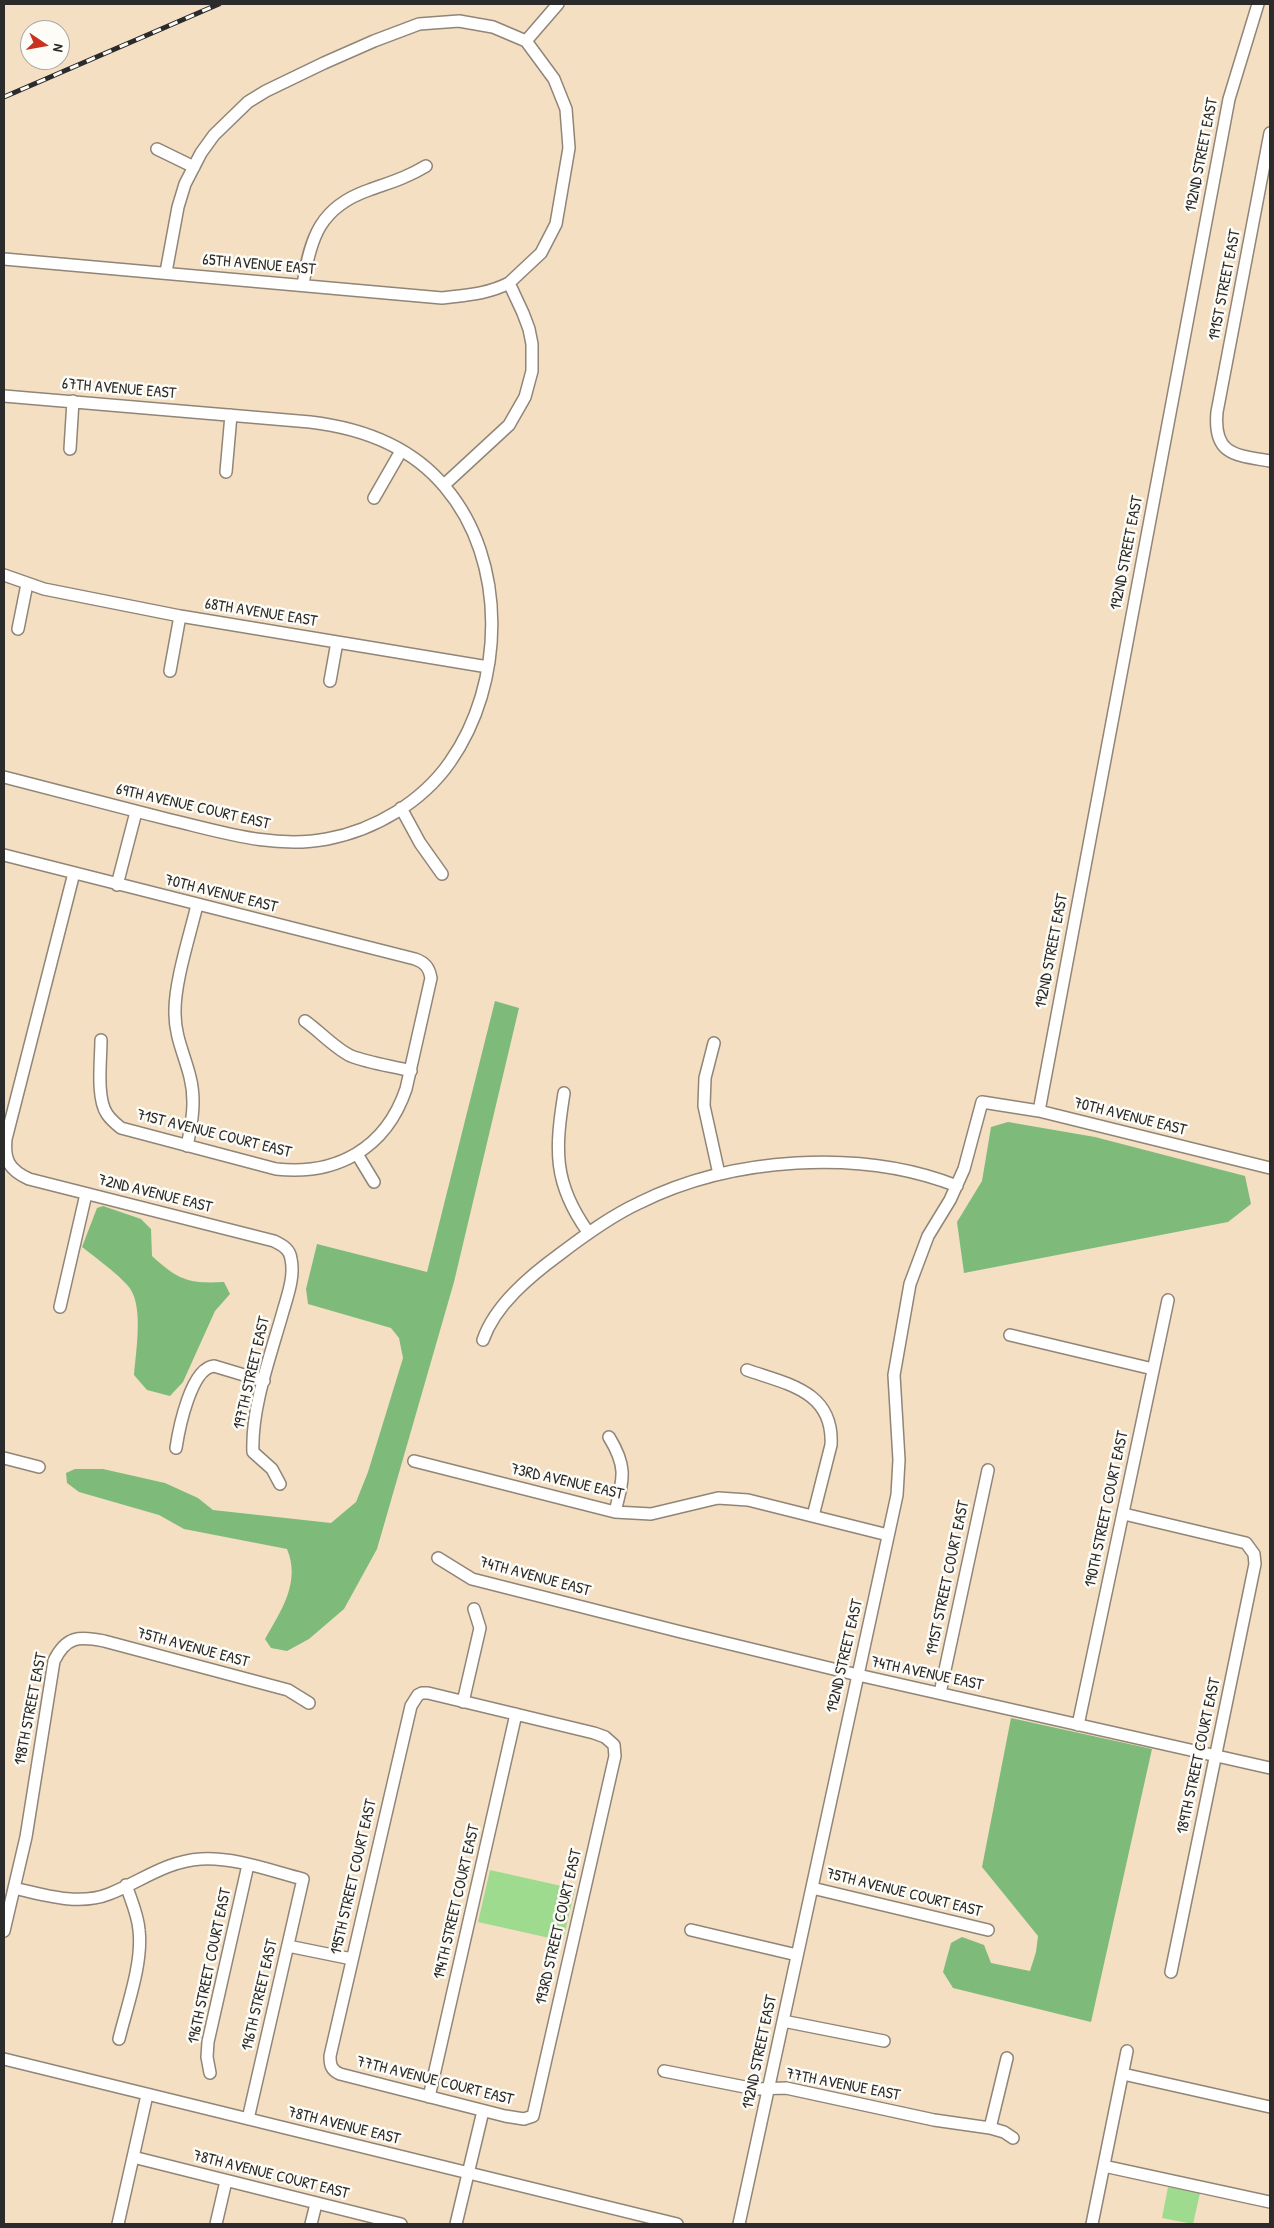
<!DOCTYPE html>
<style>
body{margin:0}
#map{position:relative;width:1274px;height:2228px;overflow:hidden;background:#f4dfc3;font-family:"Patrick Hand",sans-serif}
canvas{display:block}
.frame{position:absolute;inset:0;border:5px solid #2b2b2b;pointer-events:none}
.north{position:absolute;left:20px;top:20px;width:50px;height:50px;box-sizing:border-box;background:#fdfcf7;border:1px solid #a9a8a5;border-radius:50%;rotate:102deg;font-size:14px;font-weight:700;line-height:20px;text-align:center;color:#2b2b2b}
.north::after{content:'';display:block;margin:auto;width:18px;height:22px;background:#c8321e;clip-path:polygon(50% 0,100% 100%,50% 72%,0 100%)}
</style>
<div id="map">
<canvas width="1274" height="2228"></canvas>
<div class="frame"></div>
<div class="north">N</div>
</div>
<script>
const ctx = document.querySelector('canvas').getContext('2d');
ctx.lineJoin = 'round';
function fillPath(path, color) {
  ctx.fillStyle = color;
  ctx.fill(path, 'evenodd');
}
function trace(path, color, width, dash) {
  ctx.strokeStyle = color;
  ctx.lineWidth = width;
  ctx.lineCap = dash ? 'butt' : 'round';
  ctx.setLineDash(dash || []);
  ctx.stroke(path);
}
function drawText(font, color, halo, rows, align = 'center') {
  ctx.font = font + ' "Patrick Hand",sans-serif';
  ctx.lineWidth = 5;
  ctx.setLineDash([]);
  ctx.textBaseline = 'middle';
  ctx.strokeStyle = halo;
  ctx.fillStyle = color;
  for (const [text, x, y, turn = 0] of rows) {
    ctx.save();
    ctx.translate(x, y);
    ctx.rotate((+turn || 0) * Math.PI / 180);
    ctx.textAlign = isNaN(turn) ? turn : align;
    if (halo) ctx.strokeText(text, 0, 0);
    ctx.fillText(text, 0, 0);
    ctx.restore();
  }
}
fillPath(new Path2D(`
 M490 1870 575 1889 563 1941 478 1922Z
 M1168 2187 1200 2193 1193 2224 1162 2218Z`), '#9edb8f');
fillPath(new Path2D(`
 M495 1001 519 1008 454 1282 377 1549 344 1609 309 1639 287 1651 271 1648 265 1639C281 1611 301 1582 287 1549L184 1529 159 1515 79 1492 67 1483 66 1473 75 1469H103L165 1483 198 1498 213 1510 331 1523 356 1502 368 1472 403 1358 399 1338 391 1328 308 1304 306 1289 317 1244 427 1272Z
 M1008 1122 1095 1137 1245 1176 1251 1204 1228 1222 964 1273 957 1222 982 1181 991 1127Z
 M103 1206 141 1219 151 1229 152 1256C178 1280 189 1284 224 1282L230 1294 215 1311 183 1382 170 1396 147 1390 134 1375C136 1351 142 1315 133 1294 129 1281 93 1256 82 1247L97 1208Z
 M1011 1718 1152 1749 1091 2022 953 1988 943 1972 951 1943 962 1937 984 1945 991 1963 1030 1971 1036 1952 1038 1936 982 1867Z`), '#7ebb7a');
const minor = new Path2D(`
 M526 41 558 4
 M1270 133 1217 412C1213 455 1235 455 1270 461
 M157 149 194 167
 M4 259 442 298C466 295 488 294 509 283
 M166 272 178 207 185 184 201 153 214 135 248 102 266 91 324 63 374 41 419 24 459 21 493 27 526 41 554 79 566 109 569 148 556 224 541 253 509 283 523 313 529 329 532 344V371L525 397 509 425 444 485
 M303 285C310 238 320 207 369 190 391 182 406 178 426 166
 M4 396 310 422C361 428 411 446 445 487 508 561 505 684 450 762 422 802 375 830 327 839 274 849 222 832 171 820 115 806 59 791 4 777
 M70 449 73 401
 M226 472 231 415
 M374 498 401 451
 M4 575 44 589 180 616 488 667
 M18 629 27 584
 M170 671 180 616
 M330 681 337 642
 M401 808 420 843 442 874
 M4 855 415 959C426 963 429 968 431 978L406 1089C386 1148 337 1176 276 1169L121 1128C116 1124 111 1120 107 1114 96 1098 101 1060 101 1040
 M74 873 6 1139C4 1160 9 1170 29 1179L274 1241C282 1245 290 1249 291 1259 295 1277 287 1297 282 1315 270 1357 251 1409 253 1452L272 1469 280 1484
 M117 885 136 812
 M305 1021C318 1030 337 1050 351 1056 369 1063 391 1066 411 1071
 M714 1043 705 1078 704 1106 719 1174
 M564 1093C555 1150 553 1183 588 1232
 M1039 1111 1229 99 1258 4
 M187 1146C192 1123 196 1100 190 1077 185 1056 175 1037 175 1014 174 983 190 935 197 905
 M357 1154 374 1182
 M60 1307 86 1194
 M1010 1335 1153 1369
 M483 1340C495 1305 530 1276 560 1254 585 1235 611 1216 639 1203 731 1157 861 1148 957 1186
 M747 1370C787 1384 834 1391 831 1445L813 1516
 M609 1437C628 1468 623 1479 615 1512
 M176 1448C179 1428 191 1368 214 1366L264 1381
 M4 1458 39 1467
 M414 1461 615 1512 651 1514 718 1498 748 1500 888 1535
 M1124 1514 1246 1543 1254 1554 1255 1564 1171 1972
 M438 1558 472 1579 681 1632 858 1675 1270 1768
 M422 1693H428L594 1733 605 1737 614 1745 615 1756 533 2116 524 2119 505 2116 340 2074C331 2070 330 2065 330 2056L411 1706 418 1695Z
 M940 1693 988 1470
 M463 1702 480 1628 474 1609
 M1078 1725 1168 1300
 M14 1888C44 1895 79 1906 109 1894 140 1882 166 1861 201 1859 235 1857 271 1871 303 1879L248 2119
 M812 1888 988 1930
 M691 1930 797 1955
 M4 1931 26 1837 54 1661C66 1636 79 1636 104 1641L288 1690 309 1703
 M288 1946 352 1959
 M783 2021 884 2041
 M119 2039C127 2006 143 1963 139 1930 138 1915 131 1900 126 1885
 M4 2059 677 2224
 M664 2071 755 2089 786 2088 934 2120 990 2128 1004 2132 1013 2138
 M210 2073 207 2057 208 2042 248 1865
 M1123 2074 1270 2107
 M429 2097 516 1714
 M990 2128 1007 2058
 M133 2157 401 2224
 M1104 2166 1270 2202
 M118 2224 147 2095
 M216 2224 226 2181
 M311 2224 316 2204
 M456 2224 483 2111
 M739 2224 897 1495 899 1460 894 1375 910 1284 928 1236 950 1200 964 1169 982 1102 1039 1111 1270 1168
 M1092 2224 1127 2051`);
trace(minor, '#908577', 14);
trace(minor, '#fff', 11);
const rail = new Path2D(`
 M4 97 219 4`);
trace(rail, '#2b2b2b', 5);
trace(rail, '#fdfcf7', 3, [9]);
drawText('16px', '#2b2b2b', '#fdfcf7', [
 ["192ND STREET EAST",1202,155,-79],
 ["65TH AVENUE EAST",259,265,5],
 ["191ST STREET EAST",1225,285,-79],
 ["67TH AVENUE EAST",119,389,5],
 ["192ND STREET EAST",1127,553,-79],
 ["68TH AVENUE EAST",261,613,9],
 ["69TH AVENUE COURT EAST",193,807,13],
 ["70TH AVENUE EAST",221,894,14],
 ["192ND STREET EAST",1052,951,-79],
 ["70TH AVENUE EAST",1130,1117,14],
 ["71ST AVENUE COURT EAST",214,1134,14],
 ["72ND AVENUE EAST",155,1194,14],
 ["197TH STREET EAST",252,1373,-77],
 ["73RD AVENUE EAST",567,1482,13],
 ["190TH STREET COURT EAST",1107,1509,-78],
 ["74TH AVENUE EAST",535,1577,15],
 ["191ST STREET COURT EAST",948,1578,-78],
 ["75TH AVENUE EAST",193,1648,15],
 ["192ND STREET EAST",845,1656,-77],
 ["74TH AVENUE EAST",927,1674,12],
 ["198TH STREET EAST",31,1709,-79],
 ["189TH STREET COURT EAST",1199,1756,-78],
 ["195TH STREET COURT EAST",354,1877,-77],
 ["75TH AVENUE COURT EAST",904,1893,14],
 ["194TH STREET COURT EAST",457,1902,-77],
 ["193RD STREET COURT EAST",559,1927,-77],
 ["196TH STREET COURT EAST",210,1966,-78],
 ["196TH STREET EAST",260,1995,-77],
 ["192ND STREET EAST",760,2052,-78],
 ["77TH AVENUE COURT EAST",435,2081,14],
 ["77TH AVENUE EAST",843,2085,11],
 ["78TH AVENUE EAST",344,2126,14],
 ["78TH AVENUE COURT EAST",271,2175,14]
]);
</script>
